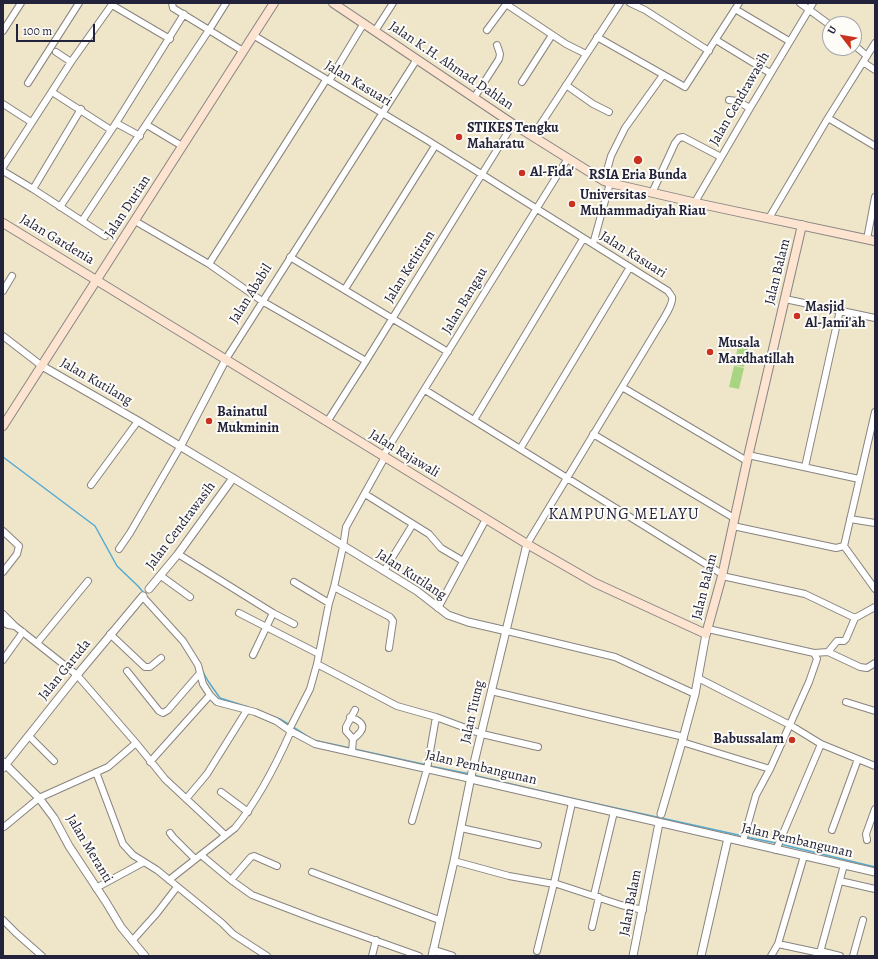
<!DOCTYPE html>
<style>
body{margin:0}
#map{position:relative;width:878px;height:959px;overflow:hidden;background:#efe5c9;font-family:Alegreya,serif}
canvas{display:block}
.frame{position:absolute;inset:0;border:4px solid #22223b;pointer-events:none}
.north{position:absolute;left:822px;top:16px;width:40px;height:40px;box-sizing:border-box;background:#fdfcf7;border:1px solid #a5a5ac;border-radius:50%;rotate:301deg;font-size:11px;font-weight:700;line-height:16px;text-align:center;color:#22223b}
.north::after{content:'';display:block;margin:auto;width:14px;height:18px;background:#c8321e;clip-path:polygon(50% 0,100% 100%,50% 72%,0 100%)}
.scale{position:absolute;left:16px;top:24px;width:79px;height:18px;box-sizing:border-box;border:2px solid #22223b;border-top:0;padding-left:5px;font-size:12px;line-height:14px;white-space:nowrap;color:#22223b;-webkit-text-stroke:3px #fdfcf7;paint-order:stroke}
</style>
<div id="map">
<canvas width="878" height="959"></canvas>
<div class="frame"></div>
<div class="north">U</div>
<div class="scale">100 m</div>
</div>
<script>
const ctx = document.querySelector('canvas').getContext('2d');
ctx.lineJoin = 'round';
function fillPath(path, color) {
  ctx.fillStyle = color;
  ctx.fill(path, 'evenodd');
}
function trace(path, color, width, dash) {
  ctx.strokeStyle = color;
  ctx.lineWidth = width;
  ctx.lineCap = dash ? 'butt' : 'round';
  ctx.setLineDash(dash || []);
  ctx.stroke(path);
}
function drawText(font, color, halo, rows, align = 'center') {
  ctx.font = font + ' Alegreya,serif';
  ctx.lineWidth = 4;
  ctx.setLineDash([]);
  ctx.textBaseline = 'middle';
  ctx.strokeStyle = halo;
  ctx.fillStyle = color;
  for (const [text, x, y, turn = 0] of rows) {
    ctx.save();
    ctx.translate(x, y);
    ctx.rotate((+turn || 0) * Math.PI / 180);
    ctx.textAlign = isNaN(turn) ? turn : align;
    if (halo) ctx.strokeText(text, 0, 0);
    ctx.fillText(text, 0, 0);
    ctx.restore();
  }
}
fillPath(new Path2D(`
 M738 346 748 348 744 367 734 365Z
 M734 366 744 368 739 389 729 387Z`), '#a8d582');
trace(new Path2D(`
 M3 457 95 526 117 566 138 586 154 605
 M202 670 208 681 220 698 248 707
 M266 714 280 719 290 725
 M293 727 310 738
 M313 740 350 748
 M354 749 427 765
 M430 766 470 774
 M473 775 575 799 743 836
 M746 837 776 843
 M780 844 875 867`), '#54abd1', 1.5);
const minor = new Path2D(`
 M172 3 173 8 209 30 226 3
 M630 3 645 10 709 51
 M800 3 830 25
 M506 4 566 44 586 54
 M112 5 170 39
 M735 9 789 41
 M487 30 507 3
 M3 31 21 3
 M375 31 393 3
 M253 35 427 140 668 291C669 293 672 296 672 297 674 304 660 324 656 331L527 544
 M597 37 685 87 739 3
 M716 40 770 73
 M854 45 867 56
 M56 52 71 62
 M863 62 875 70
 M329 81 364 23
 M522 82 552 35
 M28 83 79 3
 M566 85 593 104 609 112
 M52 92 111 130
 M474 98 499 59 500 54 497 45
 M729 100 737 101 750 108
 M3 104 31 122
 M828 118 875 146
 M116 123 140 136
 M147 125 182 146
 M533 136 620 3
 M3 167 71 62 113 3
 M3 171 33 189 105 236
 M604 181 611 156 625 128 663 75
 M33 189 81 109
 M652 193 675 143 679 138 683 137 721 157
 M695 202 750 108 813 3
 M60 207 116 123 184 14
 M769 218 828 118 875 43
 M82 221 209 30 243 51
 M135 221 209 264 262 301 366 361
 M867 239 875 197
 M593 244 610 183
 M290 257 448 352
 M209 264 326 80
 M345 289 435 146
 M3 291 12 276
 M785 299 875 318
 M3 336 42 366
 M226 359 417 59
 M622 387 747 461
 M425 390 722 574
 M474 420 583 239
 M327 422 366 361 513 124
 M593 434 734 518
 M520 449 630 267
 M748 455 859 479
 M383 456 568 158
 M805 467 840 310
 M91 485 138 421
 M365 494 429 534 441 548 463 561
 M850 519 875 523
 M733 526 836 548 844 546
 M3 531 19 546 17 554 3 572
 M844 546 875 412
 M844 546 875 589
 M119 549 130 533 180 447
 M178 554 273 613 294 624
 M384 571 413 524
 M161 576 190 597
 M722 576 805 594 855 618 875 607
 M294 582 329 603
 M334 587 390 617 393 621 389 648
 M143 597 183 641 198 665 203 684 210 695 217 702 255 712 276 721 289 730 315 744 471 779
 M438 608 486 519
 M239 613 319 654
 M3 614 15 626 77 675 136 743 165 779 225 835
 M3 622 8 625 15 626
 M708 629 814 653 817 659 809 682 770 769 756 795 743 841
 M507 631 615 657 695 694
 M110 634 145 667H150L161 658
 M37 643 88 581
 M828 652 860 667 867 668 875 663
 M814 653 828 652 837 641H844L846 639 855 618
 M253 655 273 613
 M3 660 23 632
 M317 664 397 706 436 717 482 734 538 747
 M127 671 159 711 163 713 168 710 200 673
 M698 678 790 725 821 744 875 766
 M491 691 684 737
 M846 702 875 711
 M350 717C367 723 365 730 353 739
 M289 730 310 689 317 664 329 603 334 587 343 547 346 527 385 457
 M29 736 54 761
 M682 742 770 769
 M352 752 353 739 346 731V727L355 710
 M150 762 210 695
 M96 772 123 844 133 855 157 870 222 923 233 934 267 956
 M221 792 248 812
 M186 799 207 774 247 710
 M412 821 427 769 436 717
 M4 827 39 798 108 767 136 743
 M461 828 538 845
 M832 830 858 759
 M170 833 173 837 195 859
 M867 840 866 834 875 809
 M776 850 821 744
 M201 855 231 880 252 895 315 919 419 956
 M454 861 509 876 554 884
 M312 872 439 920
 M169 880 235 828C259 799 276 765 291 731
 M231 880 251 857 254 856 277 866
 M840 881 875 889
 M554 883 621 905 643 910
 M96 888 144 862
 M594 895 614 812
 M3 920 16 933 42 956
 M592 927 599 897
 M132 941 157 913 177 887
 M778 944 820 953
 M537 951 554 883 572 803
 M820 951 840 956
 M372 956 376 940
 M771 956 778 944 804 856
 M819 956 844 865
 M853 956 863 920`);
const tertiary = new Path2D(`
 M42 366 138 421 233 478 417 591 448 615 468 622 507 631
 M180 447 226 359
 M149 589 178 554 233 478
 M3 762 39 798 54 818 69 846 106 902 121 927 145 956
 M3 768 77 675 143 596
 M471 779 875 872
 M661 814 682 742 695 694 706 634
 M433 950 452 956
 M432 956 454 861 473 767 527 544
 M633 956 659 823
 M701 956 728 838`);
const secondary = new Path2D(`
 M333 3 513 124 604 181 610 183 701 204 875 241
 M3 223 527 544 595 583 706 634 722 576 747 461 802 225
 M3 426 274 3`);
trace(minor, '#888482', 8);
trace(tertiary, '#888482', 9);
trace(secondary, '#888482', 10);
trace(minor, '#fff', 6);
trace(tertiary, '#fff', 7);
trace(secondary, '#fde4d0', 8);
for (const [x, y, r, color] of [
 [459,137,4,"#c8321e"],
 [638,160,5,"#c8321e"],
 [522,173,4,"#c8321e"],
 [572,204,4,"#c8321e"],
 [797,316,4,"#c8321e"],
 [710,352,4,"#c8321e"],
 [209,421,4,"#c8321e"],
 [792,740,4,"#c8321e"]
]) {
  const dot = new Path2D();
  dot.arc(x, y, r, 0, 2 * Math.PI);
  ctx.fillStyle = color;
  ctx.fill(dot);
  trace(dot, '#fdfcf7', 1.5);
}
drawText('14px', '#22223b', '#fdfcf7', [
 ["Jalan K.H. Ahmad Dahlan",451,66,34],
 ["Jalan Kasuari",358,84,31],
 ["Jalan Cendrawasih",740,99,-60],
 ["Jalan Durian",128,207,-57],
 ["Jalan Gardenia",57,240,31],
 ["Jalan Kasuari",633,255,32],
 ["Jalan Ketitiran",410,267,-58],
 ["Jalan Balam",778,272,-76],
 ["Jalan Ababil",251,294,-58],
 ["Jalan Bangau",465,301,-59],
 ["Jalan Kutilang",96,382,30],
 ["Jalan Rajawali",404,454,31],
 ["Jalan Cendrawasih",181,526,-53],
 ["Jalan Kutilang",411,575,33],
 ["Jalan Balam",705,587,-76],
 ["Jalan Garuda",65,670,-51],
 ["Jalan Tiung",473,712,-77],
 ["Jalan Pembangunan",481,768,13],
 ["Jalan Pembangunan",797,841,13],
 ["Jalan Meranti",89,849,59],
 ["Jalan Balam",631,903,-79]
]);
drawText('bold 14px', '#22223b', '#fdfcf7', [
 ["STIKES Tengku",467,129],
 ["Maharatu",467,145],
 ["Al-Fida'",530,173],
 ["RSIA Eria Bunda",638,176,"center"],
 ["Universitas",580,196],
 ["Muhammadiyah Riau",580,212],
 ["Masjid",805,308],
 ["Al-Jami'ah",805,324],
 ["Musala",718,344],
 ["Mardhatillah",718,360],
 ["Bainatul",217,413],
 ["Mukminin",217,429],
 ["Babussalam",784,740,"right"]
], 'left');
ctx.letterSpacing = '1px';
drawText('16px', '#22223b', '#fdfcf7', [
 ["KAMPUNG MELAYU",624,515]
]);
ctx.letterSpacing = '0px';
</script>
